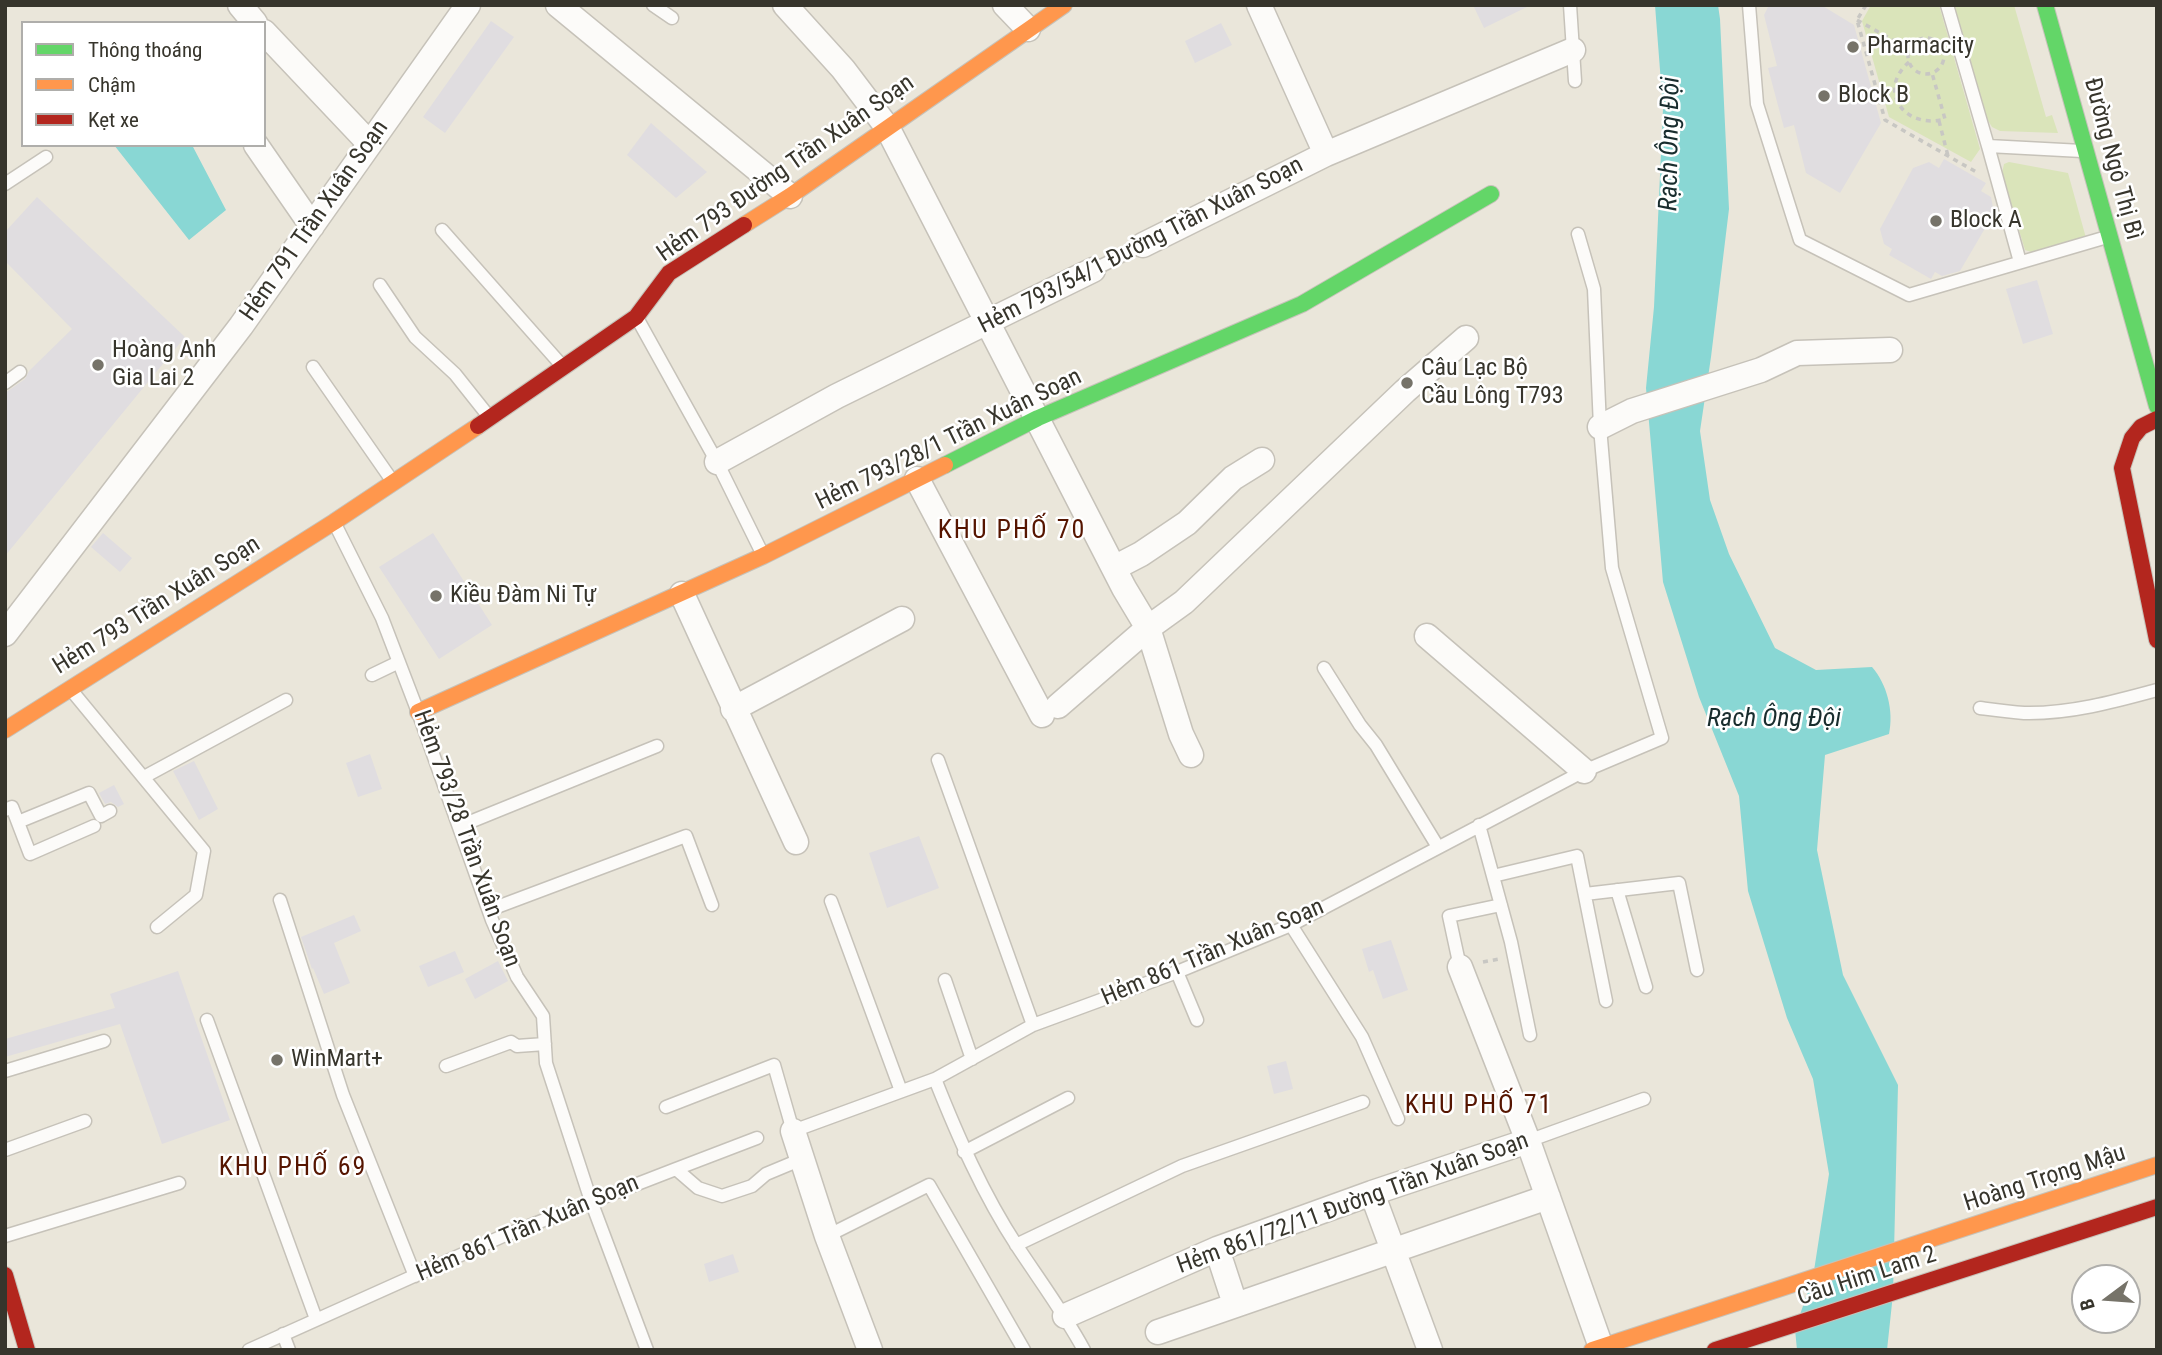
<!DOCTYPE html>
<meta charset="utf-8">
<style>
body{margin:0}
#map{position:relative;width:2162px;height:1355px;overflow:hidden;background:#eae6da;font-family:"Roboto Condensed",sans-serif}
canvas{display:block}
.frame{position:absolute;inset:0;border:7px solid #37352c;pointer-events:none}
.legend{position:absolute;left:21px;top:21px;width:245px;height:126px;box-sizing:border-box;background:#fff;border:2px solid #afaeab;margin:0;padding:9px 12px;list-style:none;font-size:21px;color:#37352c}
.legend li{display:flex;align-items:center;gap:14px;height:35px}
.legend b{width:35px;border:2px solid #afaeab}
.north{position:absolute;left:2071px;top:1264px;width:70px;height:70px;box-sizing:border-box;background:#fff;border:2px solid #afaeab;border-radius:50%;rotate:254deg;font-size:19px;font-weight:700;line-height:28px;text-align:center;color:#37352c}
.north::after{content:'';display:block;margin:auto;width:24px;height:32px;background:#767369;clip-path:polygon(50% 0,100% 100%,50% 72%,0 100%)}
</style>
<div id="map">
<canvas width="2162" height="1355"></canvas>
<div class="frame"></div>
<ul class="legend">
<li><b style="height:9px;background:#63d668"></b>Thông thoáng</li>
<li><b style="height:9px;background:#ff974d"></b>Chậm</li>
<li><b style="height:9px;background:#b3261e"></b>Kẹt xe</li>
</ul>
<div class="north">B</div>
</div>
<script>
const ctx = document.querySelector('canvas').getContext('2d');
ctx.lineJoin = 'round';
function fillPath(path, color) {
  ctx.fillStyle = color;
  ctx.fill(path, 'evenodd');
}
function trace(path, color, width, dash) {
  ctx.strokeStyle = color;
  ctx.lineWidth = width;
  ctx.lineCap = dash ? 'butt' : 'round';
  ctx.setLineDash(dash || []);
  ctx.stroke(path);
}
function drawText(font, color, halo, rows, align = 'center') {
  ctx.font = font + ' "Roboto Condensed",sans-serif';
  ctx.lineWidth = 5;
  ctx.setLineDash([]);
  ctx.textBaseline = 'middle';
  ctx.strokeStyle = halo;
  ctx.fillStyle = color;
  for (const [text, x, y, turn = 0] of rows) {
    ctx.save();
    ctx.translate(x, y);
    ctx.rotate((+turn || 0) * Math.PI / 180);
    ctx.textAlign = isNaN(turn) ? turn : align;
    if (halo) ctx.strokeText(text, 0, 0);
    ctx.fillText(text, 0, 0);
    ctx.restore();
  }
}
fillPath(new Path2D(`
 M1871 5H1939L1980 149 1971 162 1889 117 1862 21Z
 M1954 5H2014L2046 117 2052 115 2058 133 2000 131 1992 127 1987 119Z
 M2009 162 2068 173 2086 238 2034 253 2025 250 2002 173 2004 164Z`), '#dae4ba');
fillPath(new Path2D(`
 M1655 5H1718L1720 19 1729 209 1711 357 1700 431 1710 500 1729 554 1775 648 1816 670 1872 667C1887 684 1894 711 1889 734L1825 755 1817 850 1843 975 1898 1085 1893 1294 1887 1350H1797L1795 1329 1813 1277 1829 1174 1813 1079 1787 1018 1748 891 1739 796 1699 697 1663 582 1646 388 1654 307 1663 109Z
 M114 145H192L226 210 189 240Z`), '#89d7d4');
fillPath(new Path2D(`
 M1473 5H1531L1484 28Z
 M1769 5H1821L1854 25 1881 123 1840 193 1806 173 1794 125 1784 128 1768 68 1777 66 1764 15Z
 M491 21 514 37 445 133 423 117Z
 M1221 23 1232 45 1195 63 1185 41Z
 M651 123 707 172 676 198 627 155Z
 M1944 159 1986 183 1981 191 1991 197 1994 213 1960 271 1942 276 1935 272 1931 279 1889 255 1892 249 1884 244 1880 229 1913 168 1929 162 1939 168Z
 M37 197 185 337 5 556V393L25 379 29 371 72 329 5 261V232Z
 M2037 280 2053 334 2023 344 2006 289Z
 M103 533 132 558 120 572 91 547Z
 M433 533 492 625 439 659 379 567Z
 M370 754 382 789 358 797 346 763Z
 M194 761 218 809 199 820 173 771Z
 M114 785 124 804 118 807 111 802 105 804 99 793Z
 M919 836 939 888 887 908 869 853Z
 M354 915 361 931 334 943 350 983 324 994 313 968 312 969 301 937Z
 M1391 940 1408 990 1383 999 1373 970 1369 972 1362 949Z
 M455 951 464 972 428 987 419 966Z
 M498 961 508 981 475 999 465 979Z
 M178 971 230 1120 162 1144 120 1024 5 1057V1039L115 1008 110 994Z
 M1286 1061 1293 1089 1274 1094 1267 1066Z
 M733 1254 739 1272 709 1282 704 1264Z`), '#e0dde0');
const lane = new Path2D(`
 M653 5 672 18
 M1570 5 1575 81
 M1749 5 1757 104 1800 240 1909 295 2107 237
 M1947 5 1988 146 2082 151
 M1988 146 2020 262
 M5 184 46 157
 M442 230 564 368
 M1093 270 1143 245
 M380 285 415 337 455 374 490 418
 M637 318 717 462 763 555
 M313 367 393 482
 M5 383 20 372
 M334 522 382 618 418 712 492 920 517 977 543 1016 546 1063 591 1201 647 1350
 M1324 668 1360 725 1376 745 1438 847
 M372 675 399 662
 M72 691 204 851 196 895 157 927
 M1980 708C1995 710 2009 712 2024 713 2069 714 2113 702 2157 690
 M938 760 1033 1025
 M144 777 286 700
 M5 810 12 807 30 854 94 826
 M18 822 89 793 101 816 110 811
 M1479 825 1511 942 1530 1035
 M460 826 657 746
 M1493 876 1577 856 1606 1001
 M1617 890 1646 987
 M1585 894 1679 883 1697 970
 M280 900 343 1095 415 1276
 M831 901 901 1091
 M489 910 686 836 712 905
 M1291 925 1362 1037 1398 1119
 M1460 967 1449 916 1501 905
 M1177 972 1197 1020
 M945 980 972 1059
 M207 1020 316 1319
 M446 1066 511 1042 517 1046 545 1044
 M5 1071 104 1041
 M935 1079C958 1137 983 1194 1017 1246 1040 1281 1064 1313 1084 1350
 M666 1107 774 1065 793 1131 935 1079 1033 1025 1177 972 1291 925 1584 771 1662 738 1612 568 1600 427 1594 289 1578 234
 M1528 1141 1644 1099
 M5 1150 85 1121
 M964 1152 1068 1098
 M676 1169 757 1138
 M5 1236 179 1183
 M827 1236 929 1185 1024 1350
 M1016 1245 1182 1166 1363 1102
 M283 1334 289 1350
 M249 1350 503 1236 676 1169 698 1188 722 1196 752 1186 766 1174 802 1159`);
const street = new Path2D(`
 M240 5 255 23
 M558 5 790 196
 M785 5 843 69 887 127 1124 588 1148 628 1181 734 1191 755
 M1005 5 1028 29
 M1259 5 1326 154
 M264 32 369 143
 M256 145 312 226
 M1143 245 1326 154 1573 50
 M1600 427 1632 411 1761 370 1797 353 1890 350
 M717 462 837 396 1093 270
 M917 479 1042 715
 M1114 568 1141 554 1187 523 1233 478 1262 460
 M682 594 796 842
 M5 634 241 326 468 5
 M1427 636 1584 771
 M1058 706 1148 628 1184 602 1405 391 1466 338
 M733 709 902 619
 M1460 967 1528 1141 1601 1347
 M793 1131 827 1236 870 1350
 M1372 1193 1430 1350
 M1217 1249 1235 1304
 M1065 1316 1217 1249 1372 1193 1528 1141
 M1158 1332 1548 1197`);
const fast = new Path2D(`
 M2045 5 2157 406
 M945 465 1038 418 1302 304 1491 194`);
const slow = new Path2D(`
 M744 225 790 196 1064 5
 M418 712 763 556 945 465
 M5 730 334 522 478 426
 M1592 1350 2157 1165`);
const jam = new Path2D(`
 M2157 419 2141 427 2132 438 2122 468 2157 640
 M478 426 636 317 669 273 744 225
 M5 1275 27 1350
 M1715 1350 2157 1207`);
trace(lane, '#c6c2b9', 15);
trace(street, '#c6c2b9', 27);
trace(fast, '#c6c2b9', 18);
trace(slow, '#c6c2b9', 18);
trace(jam, '#c6c2b9', 18);
trace(new Path2D(`
 M1866 5 1857 20 1885 120 1978 173
 M1857 20 1909 49
 M1908 56a18 18 0 1 1 36 0a18 18 0 1 1-36 0Z
 M1909 62C1876 91 1905 130 1945 119L1932 73
 M1939 121 1948 156
 M1483 962 1499 959`), '#c8c7c3', 3.5, [5, 5]);
trace(lane, '#fcfbf9', 12);
trace(street, '#fcfbf9', 24);
trace(fast, '#63d668', 16);
trace(slow, '#ff974d', 16);
trace(jam, '#b3261e', 16);
for (const [x, y, r, color] of [
 [1853,47,7,"#767369"],
 [1824,96,7,"#767369"],
 [1936,221,7,"#767369"],
 [98,365,7,"#767369"],
 [1407,383,7,"#767369"],
 [436,596,7,"#767369"],
 [277,1060,7,"#767369"]
]) {
  const dot = new Path2D();
  dot.arc(x, y, r, 0, 2 * Math.PI);
  ctx.fillStyle = color;
  ctx.fill(dot);
  trace(dot, '#fff', 2.5);
}
drawText('24px', '#37352c', '#fff', [
 ["Pharmacity",1867,47],
 ["Block B",1838,96],
 ["Block A",1950,221],
 ["Hoàng Anh",112,351],
 ["Gia Lai 2",112,379],
 ["Câu Lạc Bộ",1421,369],
 ["Cầu Lông T793",1421,397],
 ["Kiều Đàm Ni Tự",450,596],
 ["WinMart+",291,1060]
], 'left');
drawText('24px', '#37352c', '#fff', [
 ["Đường Ngô Thị Bì",2112,159,75],
 ["Hẻm 793 Đường Trần Xuân Soạn",786,169,-35],
 ["Hẻm 791 Trần Xuân Soạn",315,221,-55],
 ["Hẻm 793/54/1 Đường Trần Xuân Soạn",1141,246,-27],
 ["Hẻm 793/28/1 Trần Xuân Soạn",949,440,-26],
 ["Hẻm 793 Trần Xuân Soạn",157,606,-32],
 ["Hẻm 793/28 Trần Xuân Soạn",466,839,70],
 ["Hẻm 861 Trần Xuân Soạn",1213,953,-23],
 ["Hoàng Trọng Mậu",2045,1179,-18],
 ["Hẻm 861/72/11 Đường Trần Xuân Soạn",1353,1204,-20],
 ["Hẻm 861 Trần Xuân Soạn",528,1229,-23],
 ["Cầu Him Lam 2",1867,1277,-18]
]);
drawText('italic 26px', '#192d2e', '#fff', [
 ["Rạch Ông Đội",1671,144,-89],
 ["Rạch Ông Đội",1774,719]
]);
ctx.letterSpacing = '2px';
drawText('26px', '#561500', '#fff', [
 ["KHU PHỐ 70",1012,531],
 ["KHU PHỐ 71",1479,1106],
 ["KHU PHỐ 69",293,1168]
]);
ctx.letterSpacing = '0px';
</script>
